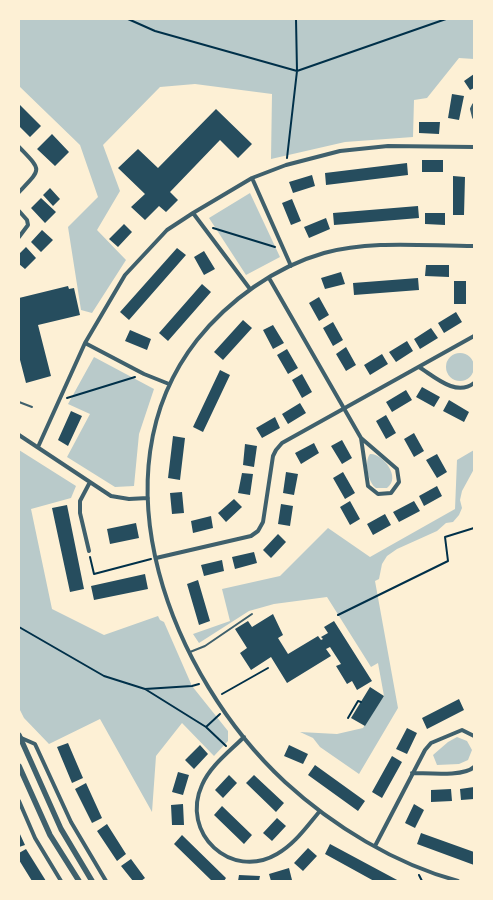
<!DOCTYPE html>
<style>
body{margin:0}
#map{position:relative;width:493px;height:900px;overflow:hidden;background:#fdf0d5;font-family:"Work Sans",sans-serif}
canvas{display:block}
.frame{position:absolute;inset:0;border:20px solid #fdf0d5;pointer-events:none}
</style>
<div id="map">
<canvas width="493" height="900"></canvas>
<div class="frame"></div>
</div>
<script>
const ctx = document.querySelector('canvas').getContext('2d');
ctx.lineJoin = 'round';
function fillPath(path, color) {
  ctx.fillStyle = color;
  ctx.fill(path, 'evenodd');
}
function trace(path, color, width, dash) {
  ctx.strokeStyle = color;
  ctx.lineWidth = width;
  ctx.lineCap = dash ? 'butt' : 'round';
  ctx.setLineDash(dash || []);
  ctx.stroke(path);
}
fillPath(new Path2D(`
 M19 19H474V59L459 58 427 98 414 100 413 137 345 142 271 159 272 94 195 84 160 87 103 145 120 191 97 230 126 260 92 313 81 310 68 227 98 197 80 145 19 86Z
 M250 193 280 257 246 275 209 218Z
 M446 367a14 14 0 1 1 28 0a14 14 0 1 1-28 0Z
 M94 357 154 389 139 434 134 486 115 487 67 457 90 414 68 404Z
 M19 450 76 486 71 498 31 509 52 609 104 635 158 616 160 620 164 622 192 686 228 731V741L214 756 182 723 156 756 152 812 100 719 49 744 24 718 19 708Z
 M474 450V469L462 491 460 500 462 508 459 515 453 522 446 523 437 531 397 549 387 556 382 564 379 579 375 581 398 708 359 774 320 747 313 738 300 732 337 734 363 728 384 696 378 663 371 667 327 597 274 604 249 611 199 643 193 634 230 621 222 589 280 576 328 528 370 557 455 509 457 460Z
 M370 454C382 453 402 477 387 488H376C368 483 364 461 370 454Z
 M457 737 467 741 472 750 468 760 459 764 437 765 433 755 448 742Z`), '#b9caca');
fillPath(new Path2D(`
 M474 74V88L470 90 464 81Z
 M452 94 464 96 459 120 448 118Z
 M19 104 41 126 30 137 19 126Z
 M216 109 252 144 238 158 220 140 170 192 178 200 166 212 159 206 145 220 131 207 145 194 118 168 138 149 158 168Z
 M419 122H440L439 134 419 133Z
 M52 134 69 152 55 166 37 149Z
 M422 160H443V172H422Z
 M407 163 408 175 326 185 325 173Z
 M312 175 315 186 293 193 289 182Z
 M453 176 465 177 464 215H453Z
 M50 188 60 199 53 206 43 195Z
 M41 198 56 212 45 223 31 208Z
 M292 199 301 221 291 225 282 203Z
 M418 206 419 218 334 225 333 213Z
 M425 213H445V225L425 224Z
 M326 218 330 229 309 238 304 227Z
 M124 224 132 232 118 247 109 239Z
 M42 230 53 240 41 252 31 242Z
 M26 247 36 258 25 269 19 264V254Z
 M177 248 186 255 129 320 120 312Z
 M204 251 215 269 204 275 194 257Z
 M426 265H449V277L425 276Z
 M341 272 345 284 325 289 321 278Z
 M418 278 419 290 354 295 353 283Z
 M454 281H466V304H454Z
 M202 284 211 292 168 341 159 333Z
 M68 286 69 289 74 288 80 315 38 325 51 376 26 383 19 356V298Z
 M319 297 329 315 319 321 309 303Z
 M456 312 462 322 444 333 438 323Z
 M243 320 252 328 223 360 214 352Z
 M333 322 343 340 333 346 323 328Z
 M273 325 284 343 273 349 263 330Z
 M431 328 438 338 420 349 414 339Z
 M130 330 151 339 147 350 125 341Z
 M407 341 413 351 396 362 389 352Z
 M346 347 356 365 346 371 336 354Z
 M287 349 298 368 288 374 277 355Z
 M382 354 388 364 370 375 364 365Z
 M220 370 230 375 203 432 193 427Z
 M302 374 312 392 302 398 292 380Z
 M422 387 440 397 434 407 416 397Z
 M406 390 412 400 392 412 386 402Z
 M449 400 469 412 464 422 443 411Z
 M300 403 306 413 288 424 282 414Z
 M71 411 82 416 68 446 58 440Z
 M386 415 396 433 386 439 376 421Z
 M275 417 280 428 262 438 256 428Z
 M414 433 424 451 414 457 404 439Z
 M173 436 185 438 180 480 168 478Z
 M342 440 352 458 342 464 331 446Z
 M314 443 319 453 301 464 295 453Z
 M245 444 257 446 254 467 243 465Z
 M437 454 447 472 437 478 426 460Z
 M286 472 298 474 294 495 283 493Z
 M343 472 355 493 345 499 333 478Z
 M242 473 253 474 250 495 238 493Z
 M437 486 442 496 424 506 419 496Z
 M182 492 184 513 172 514 170 493Z
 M234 499 242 507 226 522 218 513Z
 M350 501 360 519 350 525 340 507Z
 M414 501 420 511 399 522 393 512Z
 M281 504 293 506 290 526 278 524Z
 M67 505 84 589 70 592 52 508Z
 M385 514 391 525 373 535 367 524Z
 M211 516 213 528 193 533 191 521Z
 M136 523 139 538 110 544 107 529Z
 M278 534 286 542 271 558 263 550Z
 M254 552 257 563 235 569 232 557Z
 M222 560 224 571 204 576 201 565Z
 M145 574 148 589 94 600 91 586Z
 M198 580 210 621 199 625 187 584Z
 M273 614 283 635 278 638 288 654 318 636 321 640 323 639 321 637 328 633 324 627 334 621 372 681 357 690 352 681 347 684 336 666 341 664 330 647 326 649 331 656 287 683 271 657 251 670 240 653 247 648 235 629 248 621 252 627Z
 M370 687 384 696 365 726 351 718Z
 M459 699 464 710 427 729 422 718Z
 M407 728 417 733 407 754 396 749Z
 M68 743 83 778 72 783 57 747Z
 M200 745 208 754 194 769 185 760Z
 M289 745 308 754 303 764 284 756Z
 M392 756 402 762 382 798 372 792Z
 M315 765 365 801 358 811 308 775Z
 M178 772 189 775 183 795 172 792Z
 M229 775 237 783 223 798 215 790Z
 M254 775 284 803 276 812 246 783Z
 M86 783 102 818 92 823 75 789Z
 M474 787V799L461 800 460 789Z
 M451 789 452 801 431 802V790Z
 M183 804 184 825H172L171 805Z
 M414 804 424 810 415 828 405 823Z
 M222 806 252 835 244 844 214 815Z
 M277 818 286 826 272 841 263 833Z
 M107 824 126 854 117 861 97 831Z
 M19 832 25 845 19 847Z
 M421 833 474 852V865L417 844Z
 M182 835 226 878 224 881H212L174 844Z
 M330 844 399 881H374L325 854Z
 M308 848 317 856 303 871 294 863Z
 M26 849 46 881H32L19 860V853Z
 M131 859 145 878 141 881H133L121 866Z
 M289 868 292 880 271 881 269 874Z
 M239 875 260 876 259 881H238Z`), '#264d5e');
trace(new Path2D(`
 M128 19 155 31 297 71 446 19
 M287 158 297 71 296 19
 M213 228 275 247
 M67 398 135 377
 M90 557 94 574 151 559
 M338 615 448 561 445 537 474 528
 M19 627 104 676 145 689 206 727 226 746
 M145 689 192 686 199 684
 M222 694 268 668
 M348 718 358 701 361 702
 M206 727 220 714
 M419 875 422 881`), '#003049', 2);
trace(new Path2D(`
 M19 402 32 407
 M190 652 205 646 252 614`), '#3f606c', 2);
trace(new Path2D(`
 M474 105 472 109 474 117
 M19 147C42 171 42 168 19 192
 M252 178 291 266
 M19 211 27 220 28 225 19 237
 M193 213 250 289
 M269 278 361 438 397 469 399 482 391 493 378 494 368 486 361 438
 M85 343 144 374 169 384
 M419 367C435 377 456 397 474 383
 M19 435 111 496 129 499 148 498
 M38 447 85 343 125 275 167 230 193 213 252 178 286 165 340 151 388 146 474 147
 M89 551 80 513V501L90 482
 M156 558 251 536 258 531 263 522 273 456 276 450 282 443 474 336
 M19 737 35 744 71 822 106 881
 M244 737C229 752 210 766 202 785 180 833 231 881 277 854 295 844 307 826 320 811
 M412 773C427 773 464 777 474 767
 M19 801 35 838 61 881
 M375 846 425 750 431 743 462 730 474 736
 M458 881C395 864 333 826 285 782 172 677 91 475 197 340 229 300 275 267 324 253 372 240 424 246 474 246`), '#3f606c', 4);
trace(new Path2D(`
 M19 735 61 829 92 881
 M19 766 50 835 79 881`), '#3f606c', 5.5);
</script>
